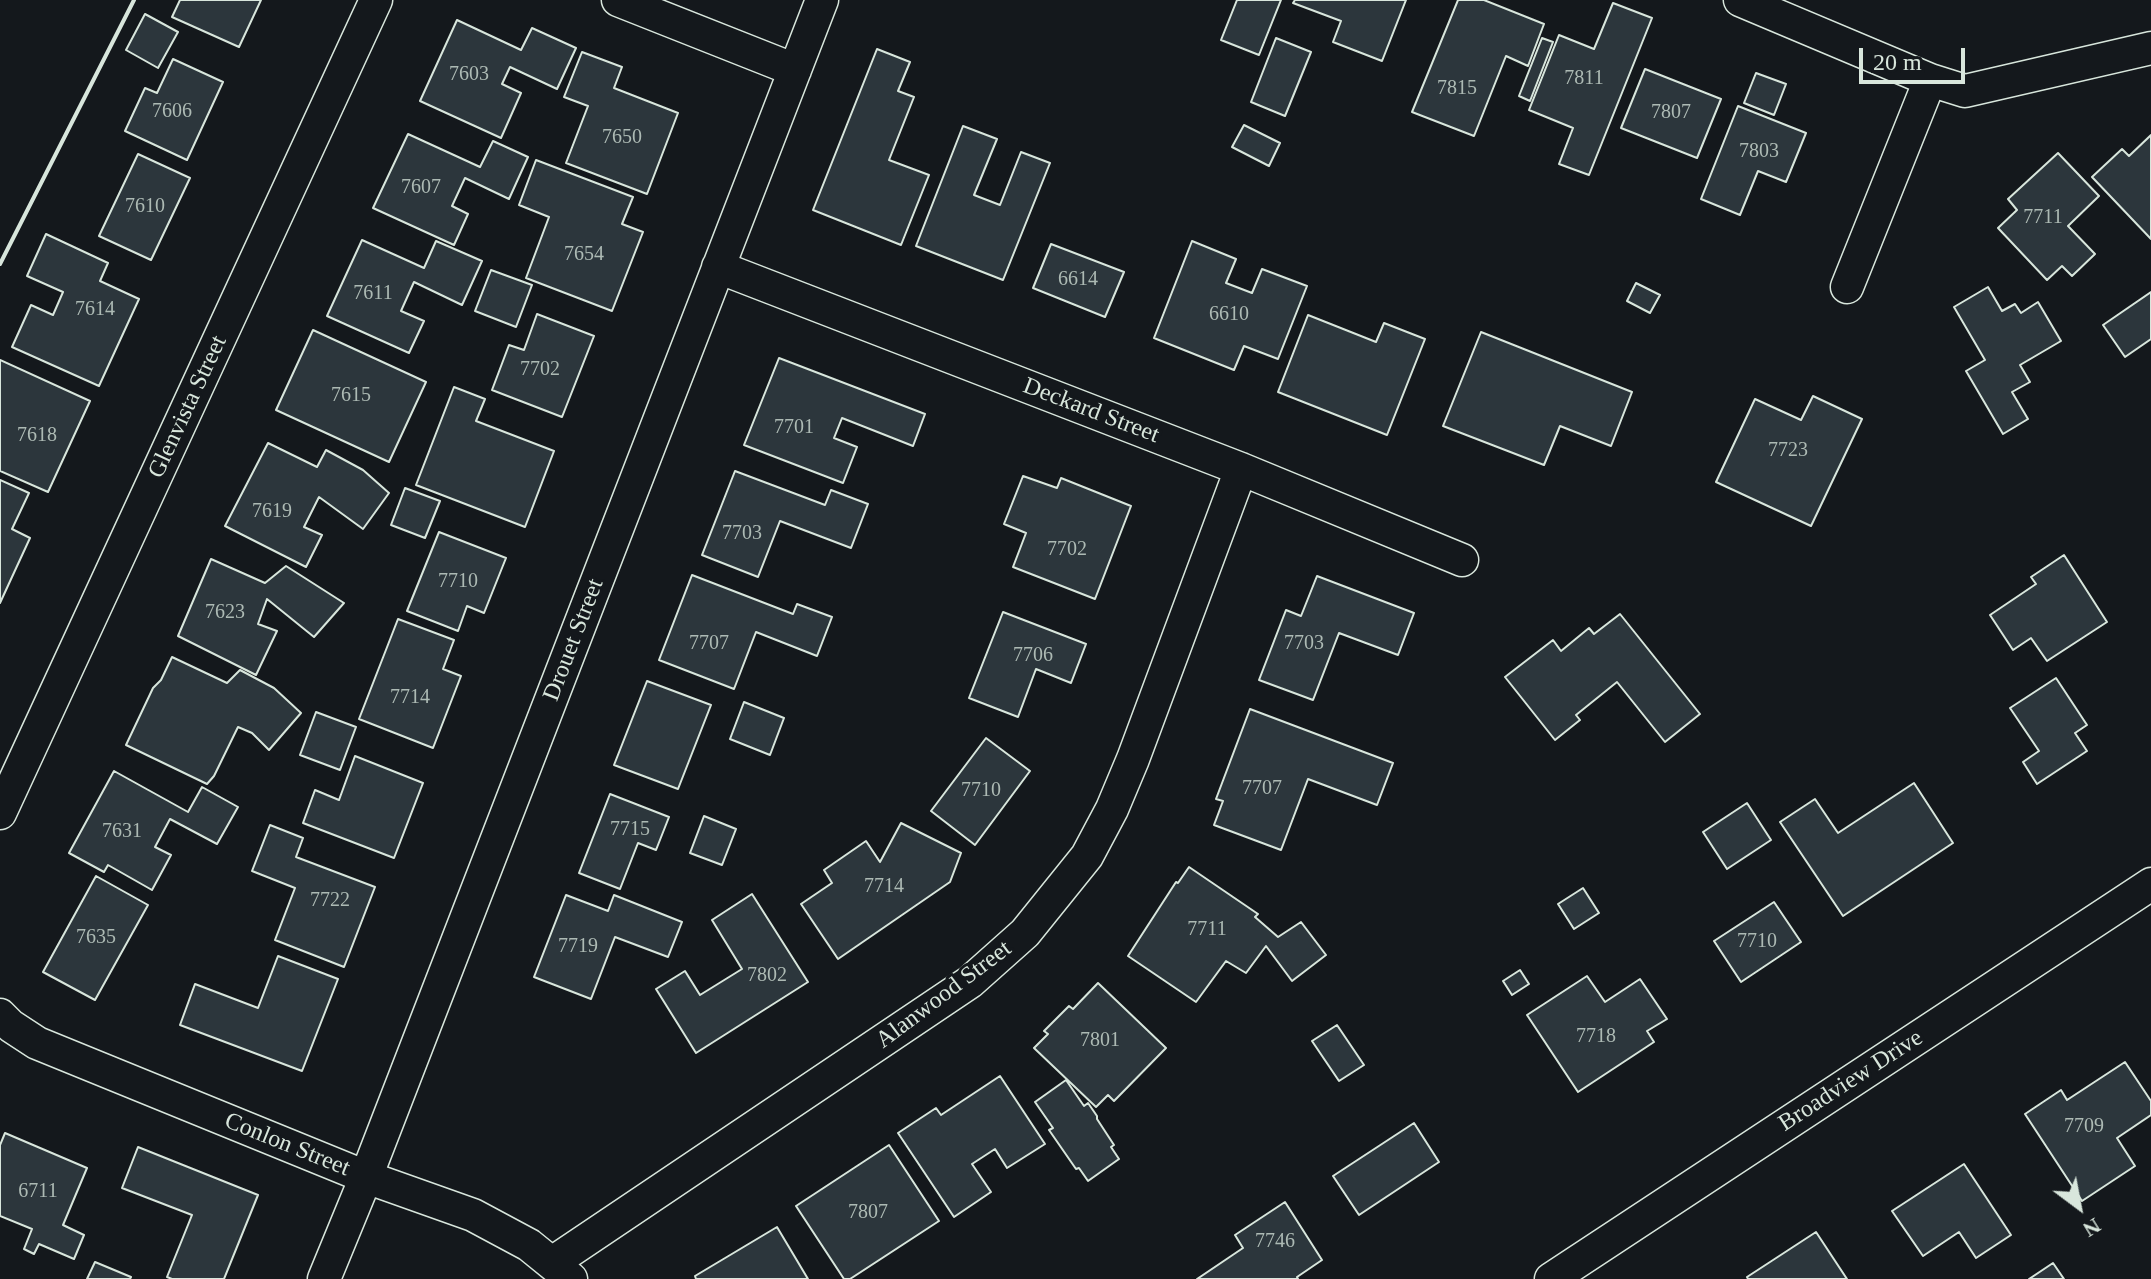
<!DOCTYPE html>
<style>
body{margin:0}
#map{position:relative;width:2151px;height:1279px;overflow:hidden;background:#14181c;font-family:Georgia,serif}
canvas{display:block}
.north{position:absolute;left:2039px;top:1167px;width:80px;height:80px;-webkit-text-stroke:6px #14181c;paint-order:stroke;rotate:148deg;font-size:22px;font-weight:700;line-height:32px;text-align:center;color:#d8e6dc}
.north::after{content:'';display:block;margin:auto;width:28px;height:36px;background:#d8e6dc;clip-path:polygon(50% 0,100% 100%,50% 72%,0 100%)}
.scale{position:absolute;left:1859px;top:48px;width:106px;height:36px;box-sizing:border-box;border:4px solid #d8e6dc;border-top:0;padding-left:10px;font-size:24px;line-height:28px;white-space:nowrap;color:#d8e6dc;-webkit-text-stroke:6px #14181c;paint-order:stroke}
</style>
<div id="map">
<canvas width="2151" height="1279"></canvas>
<div class="north">N</div>
<div class="scale">20 m</div>
</div>
<script>
const ctx = document.querySelector('canvas').getContext('2d');
ctx.lineJoin = 'round';
function fillPath(path, color) {
  ctx.fillStyle = color;
  ctx.fill(path, 'evenodd');
}
function trace(path, color, width, dash) {
  ctx.strokeStyle = color;
  ctx.lineWidth = width;
  ctx.lineCap = dash ? 'butt' : 'round';
  ctx.setLineDash(dash || []);
  ctx.stroke(path);
}
function drawText(font, color, halo, rows, align = 'center') {
  ctx.font = font + ' Georgia,serif';
  ctx.lineWidth = 6;
  ctx.setLineDash([]);
  ctx.textBaseline = 'middle';
  ctx.strokeStyle = halo;
  ctx.fillStyle = color;
  for (const [text, x, y, turn = 0] of rows) {
    ctx.save();
    ctx.translate(x, y);
    ctx.rotate((+turn || 0) * Math.PI / 180);
    ctx.textAlign = isNaN(turn) ? turn : align;
    if (halo) ctx.strokeText(text, 0, 0);
    ctx.fillText(text, 0, 0);
    ctx.restore();
  }
}
const building = new Path2D(`
 M180 0H261L239 47 172 17Z
 M1237 0H1281L1259 55 1221 40Z
 M1295 0H1406L1382 61 1333 42 1341 21 1293 3Z
 M1458 0H1484L1544 24 1528 66 1506 56 1474 136 1412 112Z
 M1613 3 1652 18 1589 175 1559 164 1573 128 1529 110 1559 35 1594 49Z
 M145 14 178 32 158 68 126 50Z
 M457 20 521 50 532 28 576 48 557 89 510 67 502 84 521 93 501 138 420 101Z
 M1276 38 1311 52 1285 116 1251 102Z
 M1542 38 1553 42 1530 101 1519 96Z
 M877 49 910 62 898 91 914 97 889 160 929 175 901 245 813 210Z
 M582 52 622 67 614 88 678 113 647 194 566 163 588 106 564 97Z
 M173 59 223 82 187 160 125 131 145 88 157 93Z
 M1645 69 1721 99 1697 158 1621 128Z
 M1756 73 1786 84 1774 115 1744 103Z
 M1738 106 1806 133 1786 182 1758 171 1740 215 1701 199Z
 M1244 125 1280 143 1269 166 1232 147Z
 M963 126 997 139 974 195 1000 205 1021 152 1050 163 1003 280 916 246Z
 M408 134 480 167 493 141 528 157 509 199 465 178 452 206 468 214 454 245 373 208Z
 M2151 135V239L2092 177 2122 149 2129 156Z
 M2058 153 2099 196 2068 226 2095 254 2072 276 2062 266 2047 280 1998 228 2017 210 2008 199Z
 M138 154 190 178 151 260 99 236Z
 M536 160 633 197 622 224 643 232 612 311 526 278 549 217 519 205Z
 M46 234 108 263 100 281 139 299 99 386 12 347 31 305 53 315 63 292 27 276Z
 M362 240 424 268 436 241 482 261 462 305 414 282 401 311 424 321 409 353 327 316Z
 M1192 241 1236 259 1226 283 1252 293 1262 269 1307 286 1278 359 1244 346 1234 370 1154 338Z
 M1051 244 1124 272 1105 317 1033 288Z
 M491 270 532 285 516 327 475 311Z
 M1636 283 1660 295 1650 313 1627 301Z
 M1988 287 2002 311 2015 304 2021 313 2038 302 2061 341 2020 365 2030 382 2012 392 2028 419 2003 434 1966 371 1985 360 1954 307Z
 M2151 292V339L2125 357 2103 325Z
 M537 314 594 336 562 417 492 390 509 345 524 350Z
 M1308 315 1376 342 1384 323 1425 339 1387 435 1278 392Z
 M313 330 426 382 389 462 276 410Z
 M1481 332 1632 392 1611 446 1560 426 1544 465 1443 426Z
 M779 358 925 414 913 446 842 418 834 438 857 447 843 483 744 445Z
 M0 360 90 401 48 492 0 471Z
 M454 387 485 399 476 421 554 451 525 527 416 485Z
 M1813 396 1862 419 1811 526 1716 482 1755 399 1801 420Z
 M268 443 317 467 326 450 363 470 389 493 363 529 319 497 304 527 322 535 306 567 225 526Z
 M735 471 825 505 831 490 868 504 851 548 780 521 758 577 702 555Z
 M1023 476 1057 488 1061 478 1131 506 1095 599 1013 567 1026 533 1004 524Z
 M0 480 29 493 12 529 30 538 0 603Z
 M405 488 440 501 425 538 391 525Z
 M439 532 506 558 484 613 467 606 458 631 407 611Z
 M2064 555 2107 622 2047 661 2031 638 2013 650 1990 615 2036 584 2031 577Z
 M211 559 265 583 286 566 344 603 314 637 267 599 258 624 277 631 256 675 178 636Z
 M692 575 793 614 797 604 832 617 817 656 756 632 734 689 659 660Z
 M1317 576 1414 613 1398 655 1339 633 1313 700 1259 680 1286 610 1301 616Z
 M1003 612 1086 644 1071 683 1036 669 1018 717 969 698Z
 M1620 614 1700 714 1665 742 1617 682 1576 715 1580 720 1555 740 1505 677 1553 640 1561 651 1589 628 1594 634Z
 M398 619 454 640 443 669 461 676 433 748 359 719Z
 M172 657 227 683 240 670 274 688 301 713 269 750 252 733 238 727 214 776 207 784 126 745 153 688 161 680Z
 M2056 678 2087 725 2075 733 2087 751 2037 784 2023 762 2039 751 2010 708Z
 M647 681 711 705 678 789 614 765Z
 M744 702 784 718 770 755 730 739Z
 M1250 709 1393 763 1377 805 1308 779 1281 850 1214 825 1223 801 1216 799Z
 M316 712 356 727 340 770 300 755Z
 M986 738 1030 771 975 845 931 811Z
 M355 756 423 783 394 858 303 823 315 790 339 800Z
 M114 771 188 812 202 787 238 807 217 844 170 819 155 847 171 855 152 890 108 865 104 872 69 853Z
 M1914 783 1953 843 1843 916 1780 822 1815 799 1838 833Z
 M610 794 669 817 656 850 638 843 620 889 579 873Z
 M1747 803 1771 840 1727 869 1703 832Z
 M704 816 736 829 722 865 690 853Z
 M901 823 961 853 950 882 838 959 801 904 832 883 824 870 866 841 880 862Z
 M270 825 303 838 296 857 375 887 344 967 275 940 295 888 252 871Z
 M1189 867 1258 914 1255 917 1278 937 1301 922 1326 955 1292 981 1266 946 1246 973 1226 961 1196 1002 1128 956 1176 882 1178 883Z
 M96 876 148 905 95 1000 43 972Z
 M1583 888 1599 913 1574 929 1558 904Z
 M752 894 808 982 696 1053 656 989 685 971 700 995 742 969 712 920Z
 M566 895 608 911 614 895 682 922 668 957 615 937 591 999 534 977Z
 M1774 902 1801 942 1741 982 1714 941Z
 M278 956 338 979 302 1071 180 1025 195 984 258 1008Z
 M1520 970 1529 984 1512 995 1503 981Z
 M1587 976 1605 1002 1640 979 1667 1019 1647 1031 1654 1042 1578 1092 1527 1015Z
 M1098 983 1166 1048 1114 1101 1108 1095 1096 1107 1034 1048 1048 1034 1044 1031 1069 1006 1073 1009Z
 M1337 1025 1364 1065 1339 1081 1312 1041Z
 M2125 1062 2151 1101V1115L2117 1138 2135 1166 2082 1201 2025 1114 2061 1090 2067 1100Z
 M1000 1076 1045 1144 1007 1168 995 1149 972 1164 991 1192 954 1217 898 1133 936 1108 941 1115Z
 M1066 1080 1084 1106 1088 1103 1097 1116V1119L1114 1145 1111 1147 1119 1159 1088 1181 1079 1168 1076 1169 1049 1130 1053 1128 1035 1102Z
 M1414 1123 1439 1162 1359 1215 1333 1176Z
 M5 1133 87 1168 63 1225 84 1235 74 1259 39 1244 34 1254 24 1249 32 1229 0 1216V1145Z
 M889 1145 939 1221 850 1279H844L796 1206Z
 M138 1147 258 1195 224 1279H172L167 1277 192 1215 122 1188Z
 M1964 1164 2011 1235 1976 1258 1959 1232 1923 1256 1892 1211Z
 M1285 1202 1322 1260 1297 1277 1298 1279H1197L1243 1248 1235 1235Z
 M777 1227 808 1279H696L695 1276Z
 M1816 1232 1847 1279H1748L1747 1277Z
 M95 1262 131 1277 130 1279H87Z
 M2053 1263 2064 1279H2029Z`);
fillPath(building, '#2c363c');
trace(building, '#d8e6dc', 2);
const minor = new Path2D(`
 M618 0 795 70
 M1740 0 1930 80 1965 91 2151 48
 M718 267 1241 469 1462 560
 M1847 287 1930 80
 M0 813 376 0
 M0 1015 11 1026 37 1043 366 1177 473 1215 529 1245 571 1279
 M552 1263 970 982 1025 933 1087 856 1112 809 1133 759 1241 469
 M324 1279 366 1177 822 0
 M1551 1279 2151 884`);
trace(minor, '#d8e6dc', 35);
trace(minor, '#14181c', 32);
trace(new Path2D(`
 M0 264 134 0`), '#d8e6dc', 4);
drawText('20px', '#adbab4', null, [
 ["7603",469,75],
 ["7811",1584,79],
 ["7815",1457,89],
 ["7606",172,112],
 ["7807",1671,113],
 ["7650",622,138],
 ["7803",1759,152],
 ["7607",421,188],
 ["7610",145,207],
 ["7711",2043,218],
 ["7654",584,255],
 ["6614",1078,280],
 ["7611",373,294],
 ["7614",95,310],
 ["6610",1229,315],
 ["7702",540,370],
 ["7615",351,396],
 ["7701",794,428],
 ["7618",37,436],
 ["7723",1788,451],
 ["7619",272,512],
 ["7703",742,534],
 ["7702",1067,550],
 ["7710",458,582],
 ["7623",225,613],
 ["7707",709,644],
 ["7703",1304,644],
 ["7706",1033,656],
 ["7714",410,698],
 ["7707",1262,789],
 ["7710",981,791],
 ["7715",630,830],
 ["7631",122,832],
 ["7714",884,887],
 ["7722",330,901],
 ["7711",1207,930],
 ["7635",96,938],
 ["7710",1757,942],
 ["7719",578,947],
 ["7802",767,976],
 ["7718",1596,1037],
 ["7801",1100,1041],
 ["7709",2084,1127],
 ["6711",38,1192],
 ["7807",868,1213],
 ["7746",1275,1242]
]);
drawText('24px', '#d8e6dc', '#14181c', [
 ["Glenvista Street",188,407,-65],
 ["Deckard Street",1091,411,21],
 ["Drouet Street",574,640,-69],
 ["Alanwood Street",944,995,-37],
 ["Broadview Drive",1851,1081,-33],
 ["Conlon Street",287,1145,22]
]);
</script>
